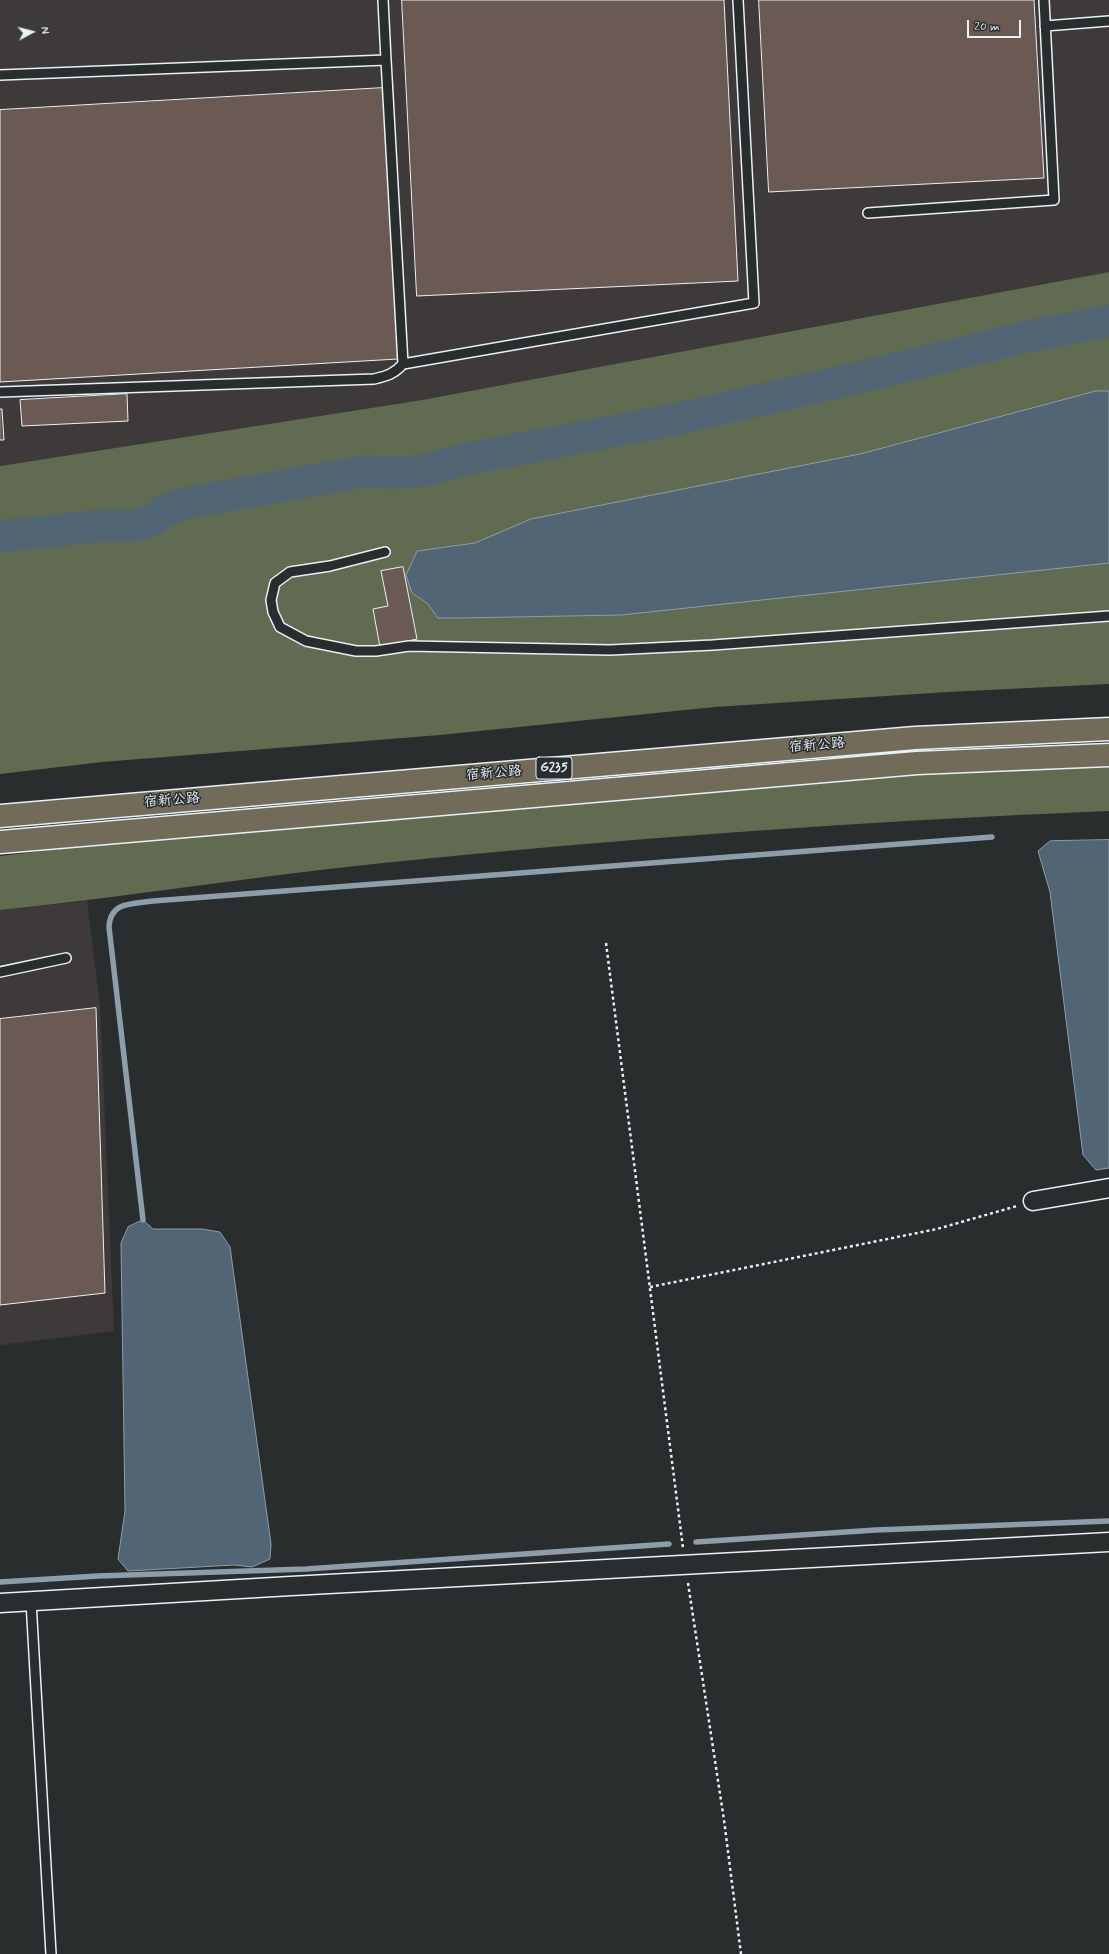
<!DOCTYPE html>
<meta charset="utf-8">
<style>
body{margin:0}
#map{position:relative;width:1109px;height:1954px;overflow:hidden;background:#2a2d2e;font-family:Mynerve,sans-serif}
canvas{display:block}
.north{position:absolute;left:12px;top:12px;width:40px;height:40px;-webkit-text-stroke:3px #2a2d2e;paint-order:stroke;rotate:83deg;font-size:11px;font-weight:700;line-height:16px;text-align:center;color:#e8f1f8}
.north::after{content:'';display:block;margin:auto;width:14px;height:18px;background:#e8f1f8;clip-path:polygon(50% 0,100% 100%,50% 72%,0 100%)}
.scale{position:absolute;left:967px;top:20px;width:54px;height:18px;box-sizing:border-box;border:2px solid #e8f1f8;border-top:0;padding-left:5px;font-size:12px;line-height:14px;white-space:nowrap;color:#e8f1f8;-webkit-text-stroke:3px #2a2d2e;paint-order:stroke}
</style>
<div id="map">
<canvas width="1109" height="1954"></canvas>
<div class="north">N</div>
<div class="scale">20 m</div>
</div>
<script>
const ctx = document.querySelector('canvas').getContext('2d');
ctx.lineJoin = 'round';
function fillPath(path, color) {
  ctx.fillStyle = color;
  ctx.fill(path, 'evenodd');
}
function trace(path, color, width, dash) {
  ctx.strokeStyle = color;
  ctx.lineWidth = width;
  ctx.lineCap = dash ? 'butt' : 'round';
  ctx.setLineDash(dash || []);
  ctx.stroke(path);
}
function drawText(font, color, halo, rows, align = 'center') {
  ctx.font = font + ' Mynerve,"LXGW WenKai TC",sans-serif';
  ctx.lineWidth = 3;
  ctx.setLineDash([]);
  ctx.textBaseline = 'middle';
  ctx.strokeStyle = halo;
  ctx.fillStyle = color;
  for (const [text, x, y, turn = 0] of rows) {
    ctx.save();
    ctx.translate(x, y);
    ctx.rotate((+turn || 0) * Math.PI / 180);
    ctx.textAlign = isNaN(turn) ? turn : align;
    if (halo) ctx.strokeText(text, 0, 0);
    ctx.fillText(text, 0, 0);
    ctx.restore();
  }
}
fillPath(new Path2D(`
 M0 0H1109V272L422 400 0 466Z
 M87 901 100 1005 114 1331 0 1345V910Z`), '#3e3a39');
fillPath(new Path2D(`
 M1109 272V684L948 692 715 707 440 735 102 762 0 774V466L422 400Z
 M1109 765V811C867 821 625 838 383 863 255 876 128 897 0 910V856L102 844 920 774Z`), '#616b52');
const water = new Path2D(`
 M1096 391H1109V563L621 615 460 618H438L427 603 412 593 406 575 417 551 475 543 531 519 860 454Z
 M1109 840V1168L1096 1170 1083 1155 1050 892 1038 851 1050 841Z
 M143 1220 153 1229H202L220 1232 230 1247 271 1544 270 1559 252 1567 234 1565 128 1571 118 1559 125 1511 121 1243 128 1227Z`);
fillPath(water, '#526575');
trace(water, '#8e9da9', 1);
trace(new Path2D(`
 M143 1220 109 927C110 901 133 904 153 901L992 837
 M696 1542 876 1530 1109 1521
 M0 1582 98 1576 306 1569 669 1544`), '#8e9da9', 5.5);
trace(new Path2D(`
 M0 536 97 526H133L153 520 164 511 181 504 366 471 389 473 421 471 466 459 662 422 840 382 1029 336 1109 321`), '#526575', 32);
const building = new Path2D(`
 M402 0H724L738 281 417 296Z
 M759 0H1034L1044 178 769 192Z
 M383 88 398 359 0 382V110Z
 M127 394 128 421 22 426 20 400Z
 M0 409H2L4 440H0Z
 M403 567 417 639 380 647 373 609 388 606 381 571Z
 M96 1008 105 1293 0 1305V1019Z`);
fillPath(building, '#6b5a53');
trace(building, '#e8f1f8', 1);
const service = new Path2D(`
 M383 0 386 60
 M1045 26 1109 21
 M0 75 386 60 403 364C394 374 387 376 374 379L0 392
 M868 213 1054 200 1044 0
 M403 364 754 303 738 0
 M385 552 330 566 290 572 275 583 271 600 273 612 280 627 306 641 356 651H376L409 646 610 650 713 645 1109 616
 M0 972 66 958
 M31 1601 51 1954`);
const minor = new Path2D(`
 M1033 1201 1109 1188
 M0 1603 291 1586 1109 1542`);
const trunk = new Path2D(`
 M0 816 915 738 1109 729
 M0 842 917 763 1109 755`);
trace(service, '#e8f1f8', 12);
trace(minor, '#e8f1f8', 21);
trace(trunk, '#e8f1f8', 25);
trace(new Path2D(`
 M606 943 683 1548
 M650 1287 937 1229 1017 1206
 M688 1583 724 1820 741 1954`), '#e8f1f8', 2.5, [3, 3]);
trace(service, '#2a2d2e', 9);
trace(minor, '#2a2d2e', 18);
trace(trunk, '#726b5a', 22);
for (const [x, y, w] of [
 [554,768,36]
]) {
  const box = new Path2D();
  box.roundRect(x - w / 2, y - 11, w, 22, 3);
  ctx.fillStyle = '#2a2d2e';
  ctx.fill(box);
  trace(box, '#e8f1f8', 1);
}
drawText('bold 13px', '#e8f1f8', null, [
 ["G235",554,768]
]);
drawText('14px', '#e8f1f8', '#2a2d2e', [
 ["宿新公路",817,746,-5],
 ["宿新公路",494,774,-5],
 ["宿新公路",172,801,-5]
]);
</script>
